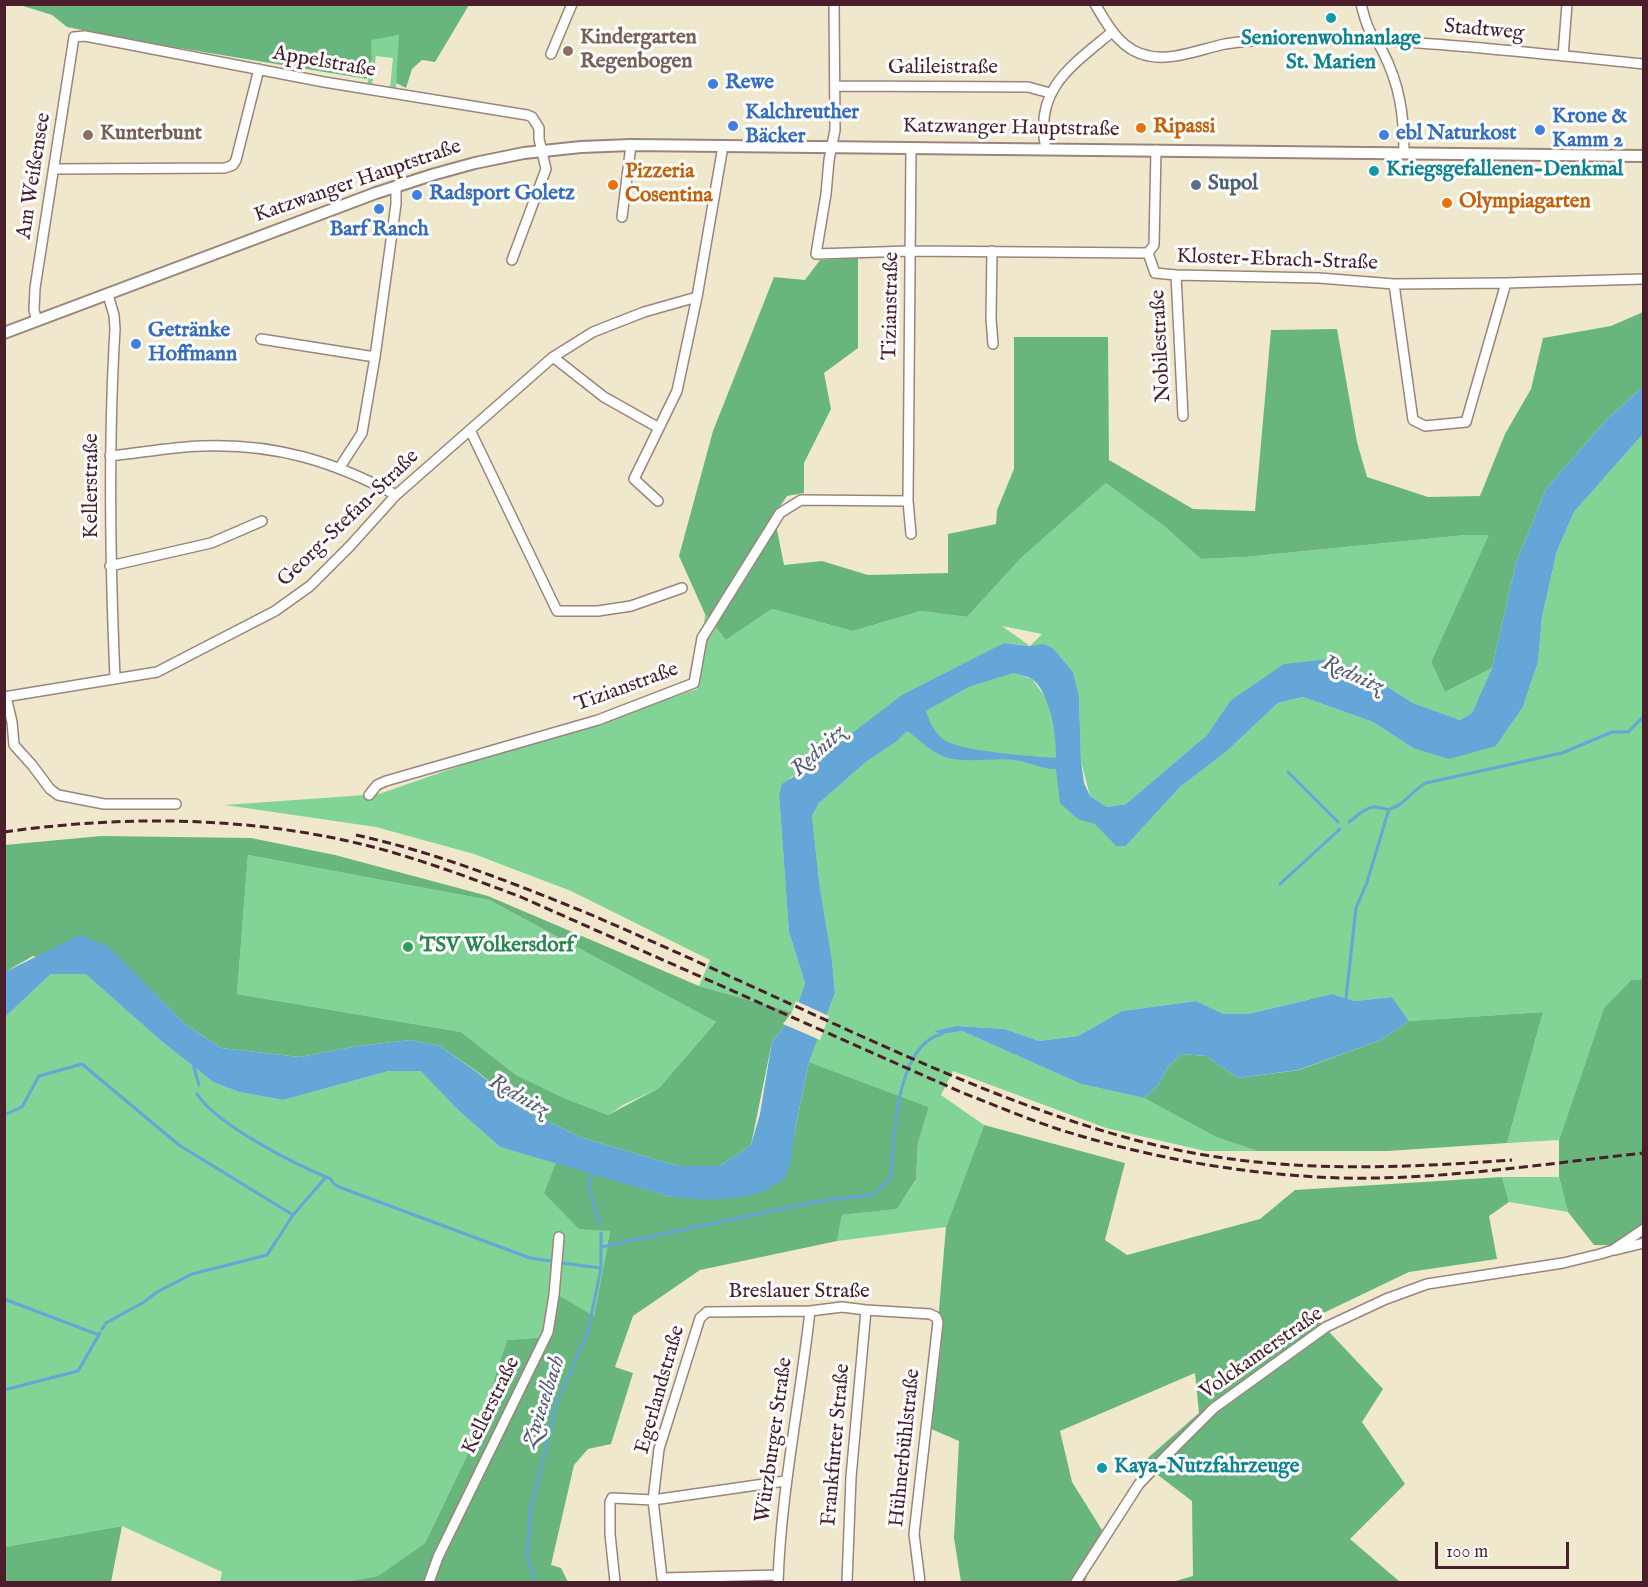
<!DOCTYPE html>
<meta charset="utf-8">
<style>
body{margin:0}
#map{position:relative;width:1648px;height:1587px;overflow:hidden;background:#efe8cd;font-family:"IM FELL English",serif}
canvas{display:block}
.frame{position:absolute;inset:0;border:6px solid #4a1f2b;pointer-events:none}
.scale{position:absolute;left:1435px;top:1542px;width:134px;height:27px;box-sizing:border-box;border:3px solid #4a1f2b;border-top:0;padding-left:8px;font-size:18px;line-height:21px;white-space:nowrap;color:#4a1f2b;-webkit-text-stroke:4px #fff;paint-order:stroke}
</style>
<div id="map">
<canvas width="1648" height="1587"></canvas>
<div class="frame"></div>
<div class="scale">100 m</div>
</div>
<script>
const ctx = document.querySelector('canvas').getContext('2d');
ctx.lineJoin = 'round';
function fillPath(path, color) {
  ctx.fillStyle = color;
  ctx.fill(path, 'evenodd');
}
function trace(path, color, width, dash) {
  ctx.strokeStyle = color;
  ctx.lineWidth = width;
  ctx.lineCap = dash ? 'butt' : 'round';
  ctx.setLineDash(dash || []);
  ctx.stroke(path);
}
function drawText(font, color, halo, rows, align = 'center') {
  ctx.font = font + ' "IM FELL English",serif';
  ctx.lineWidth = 6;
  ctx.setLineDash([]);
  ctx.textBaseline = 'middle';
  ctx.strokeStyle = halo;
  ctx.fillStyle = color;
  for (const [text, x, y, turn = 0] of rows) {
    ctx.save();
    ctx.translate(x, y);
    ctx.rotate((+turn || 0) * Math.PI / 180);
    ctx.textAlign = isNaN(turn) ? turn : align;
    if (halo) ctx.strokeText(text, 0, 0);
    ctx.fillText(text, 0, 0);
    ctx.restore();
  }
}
fillPath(new Path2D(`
 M400 35 396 88H390L393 58 376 56 372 85H367L372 60 370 39Z
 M1643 434V979L1631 980 1604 1008 1559 1140 1507 1143 1543 1012 1409 1021 1392 997 1355 1001 1332 994 1248 1014H1224L1196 1001 1122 1011 1078 1036 1039 1041 1005 1029 957 1026 942 1034 962 1031 1081 1084 1144 1098 1216 1137 1257 1151H1205L1106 1128 953 1071 941 1095 984 1125 946 1227 837 1241 842 1215 897 1209 916 1181 918 1143 929 1107 809 1062 835 993 832 960 820 888 812 816 819 803 866 762 896 742 924 712 969 687 1014 673 1032 679 1048 701 1057 742 1095 823 1116 846H1126L1180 787 1227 751 1278 703 1303 697 1373 722 1413 748 1496 746 1523 707 1538 662 1542 617 1557 551 1574 512Z
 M1106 483 1164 526 1201 559 1245 557 1466 535H1490L1431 662 1445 692 1492 668 1472 713 1460 720 1413 703 1372 677 1230 701 1207 735 1126 804 1107 807 1090 796 1081 761 1079 696 1073 672 1053 648 1004 643 957 668 804 770 790 778 779 795 789 932 805 983 795 1013 699 986 710 960 571 891 474 854 376 827 225 805 379 794 494 754 599 722 697 689 705 614 726 640 772 609 853 631 921 611 967 617 1021 558ZM1002 626 1042 634 1030 646Z
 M248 855 489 900 716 1022 659 1088 623 1105 608 1115 564 1098 516 1075 461 1032 237 994Z
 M51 974H87L160 1040 213 1082 239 1092 283 1100 389 1071H422L458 1110 500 1147 556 1162 544 1193 610 1230 594 1317 548 1337 507 1340 474 1441 425 1543 378 1576 344 1582H220L222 1572 122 1526 5 1547V1017Z
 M1502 1177H1559L1568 1212 1509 1202Z`), '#81d495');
fillPath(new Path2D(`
 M20 5H469L435 62 422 60 412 69 406 88 396 83 399 35 371 40 372 60 367 79 137 41 67 27 52 15Z
 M858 258V348L824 373 831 409 804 463V493L787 496 774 515 784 565 822 561 868 575 948 573V534L996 524 997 510 1014 469V337H1108L1109 460 1193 509 1255 511 1271 330 1337 329 1357 442 1367 477 1428 497 1480 496 1505 434 1531 389 1543 338 1611 326 1643 312V387L1607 419 1546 489 1516 563 1492 668 1445 692 1431 662 1489 535H1466L1245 557 1201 559 1164 526 1106 483 1021 558 967 617 921 611 853 631 772 609 726 640 705 614 679 556 713 431 774 277 805 280 820 260Z
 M101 836 251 838 335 855 488 896 699 986 795 1013 772 1042 751 1145 720 1166H678L583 1138 524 1110 479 1073 440 1046 411 1040 358 1046 300 1057 221 1048 185 1024 154 993 33 956 5 972V845ZM248 855 489 900 716 1022 659 1088 608 1115 564 1098 516 1075 461 1032 237 994Z
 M1643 979V1246L1594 1245 1568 1212 1559 1177V1140L1604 1008 1631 980Z
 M1543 1012 1507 1143 1388 1151H1257L1216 1137 1144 1098 1158 1085 1168 1067 1182 1054 1206 1056 1238 1078 1299 1070 1381 1040 1409 1021Z
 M809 1062 929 1107 918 1143 916 1180 897 1209 842 1215 837 1241 700 1270 633 1316 615 1367 633 1373 611 1444 588 1449 574 1465 551 1565 561 1568 568 1582H344L378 1576 425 1543 474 1441 507 1340 548 1337 556 1294 594 1316 610 1231 579 1229 544 1193 556 1162 671 1197 785 1179Z
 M984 1125 1125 1163 1105 1240 1127 1255 1260 1219 1295 1190 1502 1177 1509 1202 1489 1216 1497 1259 1409 1272 1315 1317 1383 1389 1362 1422 1405 1484 1350 1539 1400 1582H1172L1193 1576 1192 1501 1142 1463 1199 1413 1195 1373 1060 1431 1072 1482 1102 1530 1085 1582H961L954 1538 959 1441 929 1428 946 1227Z
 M122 1526 111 1582H5V1547Z`), '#68b67e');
fillPath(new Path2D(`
 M1643 387V434L1574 512 1557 551 1542 617 1538 662 1523 707 1496 746 1449 759 1413 748 1373 722 1303 697 1278 703 1227 751 1180 787 1126 846H1116L1095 824 1078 819 1060 803 1056 769C1040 769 1030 762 1015 760 994 757 967 764 945 757 930 752 920 739 907 731L896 742 866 762 819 803 812 816 820 888 832 960 835 993 809 1062 795 1130 791 1160 785 1179 763 1192 744 1197 708 1200 671 1197 500 1147 458 1110 421 1071H389L283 1100 239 1092 213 1082 160 1040 86 974H51L5 1017V972L80 935 109 947 185 1024 221 1048 300 1057 358 1046 411 1040 440 1046 478 1073 524 1110 583 1138 678 1166H720L751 1145 760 1114 772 1042 795 1013 805 983 789 932 779 795 782 784 804 770 902 695 1004 643 1030 646 1043 644 1053 648 1073 672 1079 696 1081 761 1084 783 1090 796 1107 807 1126 804 1207 735 1230 701 1284 664 1331 659 1372 677 1413 703 1460 720 1472 713 1492 668 1516 563 1546 489 1607 419ZM1014 673C1019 675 1027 676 1032 679 1050 692 1057 737 1056 758 1032 756 966 752 946 741 935 735 930 723 926 711L969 687Z
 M1332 994 1355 1001 1392 997 1409 1021 1381 1040 1298 1070 1238 1078 1206 1056 1182 1054 1168 1067 1158 1085 1144 1098 1081 1084 962 1031 942 1034 934 1031 957 1026 1005 1029 1039 1041 1078 1036 1122 1011 1196 1001 1224 1014H1248Z`), '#63a6d7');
fillPath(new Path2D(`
 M796 1001 829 1016 820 1040 783 1024 792 1012Z`), '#efe8cd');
trace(new Path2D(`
 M1288 772 1338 822
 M1349 822C1357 816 1366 807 1375 807 1380 807 1385 810 1390 809 1405 805 1412 790 1426 783L1562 753 1612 732H1628L1644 716
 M1280 884 1340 829
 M1346 998 1356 908 1367 882 1389 809
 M193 1064 199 1085
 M197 1094C217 1125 296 1165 331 1179L333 1183 339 1187 530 1258 551 1261
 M4 1115 22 1107 39 1076 82 1064 179 1145 293 1215
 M594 1171 588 1184 600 1224
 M601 1247 819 1201 873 1195 891 1178C894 1140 895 1045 942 1034
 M562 1263 601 1268
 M4 1299 99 1335
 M102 1329 106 1323 144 1302 157 1292 192 1274 267 1255 293 1215 326 1177
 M4 1390 78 1371 100 1333
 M536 1582 527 1556 531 1509 556 1405 588 1331 601 1268V1233`), '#63a6d7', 3);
const minor = new Path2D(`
 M834 4 835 130 829 160 826 194 816 254 910 251 1148 253
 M1095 4C1108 26 1121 51 1149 56 1173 61 1201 49 1225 44 1243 41 1262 40 1280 40 1311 40 1344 38 1375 40 1465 45 1554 55 1644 64
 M1361 4C1364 15 1366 26 1372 35 1375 40 1380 45 1382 50 1400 85 1404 115 1404 153
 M551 54 572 4
 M1563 56 1567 4
 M835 86 1028 87 1050 93
 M1046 149C1033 90 1071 66 1112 32
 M54 169 225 168 233 165 236 160 259 69
 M622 217 631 145
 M992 251 991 319 993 344
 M1148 253 1155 273 1176 275 1319 278 1394 284 1506 283 1644 279
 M1148 253 1154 245 1156 150
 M1176 275 1183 416
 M1394 284 1413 420 1425 426 1466 422 1506 283
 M108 295 114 315 115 329C108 446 110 562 115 678
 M37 321 34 310 35 288 74 37 85 36 324 82 527 115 532 117 539 128V139L546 169 512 260
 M261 339 375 357
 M553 357 604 397 659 428
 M470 430 557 611H598L631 606 682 588
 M110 456C140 453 171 447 202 446 274 443 333 461 396 495
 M340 467 362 433 375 357 396 204V186
 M658 501 634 479 677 391 697 297
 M911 534 908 501 911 148
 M110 566 211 543 262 521
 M4 697 157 672 275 611 310 586 350 546 396 495 553 357 593 332 644 312 697 297 723 146
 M6 697 12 722 14 745 32 765 50 789 58 795 104 804H176
 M369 795 377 785 386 781 598 720 694 683 702 638 780 513 801 500 908 501
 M1615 1250 1644 1243
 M778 1575 662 1578 653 1500 659 1449 700 1318 707 1312 810 1311 842 1307 866 1310 930 1314 936 1317 938 1322 914 1534 920 1582
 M429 1582 438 1557 548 1332 554 1295 559 1237
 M615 1582 610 1534V1502L612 1498 653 1500 785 1481
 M778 1582C781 1491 800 1402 810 1311
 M847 1582 851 1477 866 1310
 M1076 1582 1139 1484 1164 1458 1214 1408 1326 1327 1386 1299 1427 1284 1563 1263 1600 1254 1613 1250 1644 1229`);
const major = new Path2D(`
 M4 333 376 193 435 174 475 163 524 153 581 147 631 145 1644 156`);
trace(minor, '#9c847c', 12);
trace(major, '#9c847c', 14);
trace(minor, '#fff', 9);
trace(major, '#fff', 10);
trace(new Path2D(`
 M4 832C118 816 235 816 348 841 407 854 465 876 521 897L963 1093C1000 1107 1036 1123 1074 1134 1161 1160 1250 1175 1341 1178 1442 1180 1543 1164 1644 1153
 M356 835C434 852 508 881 582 911 676 951 768 994 861 1036 955 1078 1048 1118 1147 1143 1272 1174 1386 1169 1512 1160`), '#4a1f2b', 3, [9, 4.5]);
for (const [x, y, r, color] of [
 [1331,18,6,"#0f9aa8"],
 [568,51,6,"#8d6e63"],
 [713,84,6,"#3f7fe0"],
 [733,126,6,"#3f7fe0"],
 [1141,128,6,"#e8710a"],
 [1540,130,6,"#3f7fe0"],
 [88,135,6,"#8d6e63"],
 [1384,135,6,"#3f7fe0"],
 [1374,171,6,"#0f9aa8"],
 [613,185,6,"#e8710a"],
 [1196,185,6,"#5c6f8a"],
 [417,195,6,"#3f7fe0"],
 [1447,203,6,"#e8710a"],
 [379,209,6,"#3f7fe0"],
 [136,344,6,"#3f7fe0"],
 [408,947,6,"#2e9e5b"],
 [1102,1468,6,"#0f9aa8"]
]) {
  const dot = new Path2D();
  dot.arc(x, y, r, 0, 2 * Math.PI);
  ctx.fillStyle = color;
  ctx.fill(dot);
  trace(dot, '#fff', 2);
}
drawText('21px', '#4a1f2b', '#fff', [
 ["Stadtweg",1484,31,5],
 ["Appelstraße",324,63,10],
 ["Galileistraße",943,69],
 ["Katzwanger Hauptstraße",1011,129,1],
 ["Am Weißensee",35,176,-81],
 ["Katzwanger Hauptstraße",358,182,-19],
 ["Kloster-Ebrach-Straße",1277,261,2],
 ["Tizianstraße",892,306,-89],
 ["Nobilestraße",1162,346,-93],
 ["Kellerstraße",93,486,-90],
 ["Georg-Stefan-Straße",349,519,-44],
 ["Tizianstraße",627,688,-20],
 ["Breslauer Straße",799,1293],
 ["Volckamerstraße",1262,1354,-35],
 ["Egerlandstraße",661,1390,-74],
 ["Kellerstraße",492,1406,-64],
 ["Würzburger Straße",775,1440,-82],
 ["Frankfurter Straße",837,1445,-85],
 ["Hühnerbühlstraße",906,1448,-84]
]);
drawText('bold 21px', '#785e54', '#fff', [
 ["Kindergarten",580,39],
 ["Regenbogen",580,63],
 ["Kunterbunt",100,135]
], 'left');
drawText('bold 21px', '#0d838f', '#fff', [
 ["Seniorenwohnanlage",1331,40,"center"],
 ["St. Marien",1331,64,"center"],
 ["Kriegsgefallenen-Denkmal",1386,171],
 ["Kaya-Nutzfahrzeuge",1114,1468]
], 'left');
drawText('bold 21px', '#366cbe', '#fff', [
 ["Rewe",725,84],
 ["Kalchreuther",745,114],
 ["Bäcker",745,138],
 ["Krone &",1552,118],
 ["Kamm 2",1552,142],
 ["ebl Naturkost",1396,135],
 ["Radsport Goletz",429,195],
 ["Barf Ranch",379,231,"center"],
 ["Getränke",148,332],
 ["Hoffmann",148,356]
], 'left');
drawText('bold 21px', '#c56008', '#fff', [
 ["Ripassi",1153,128],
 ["Pizzeria",625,173],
 ["Cosentina",625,197],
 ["Olympiagarten",1459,203]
], 'left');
drawText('bold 21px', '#4e5e75', '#fff', [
 ["Supol",1208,185]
], 'left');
drawText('bold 21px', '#27864d', '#fff', [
 ["TSV Wolkersdorf",420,947]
], 'left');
drawText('italic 22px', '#555c78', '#fff', [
 ["Rednitz",1352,676,24],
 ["Rednitz",819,752,-42],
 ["Rednitz",518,1097,30],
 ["Zwieselbach",545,1402,-72]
]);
</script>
